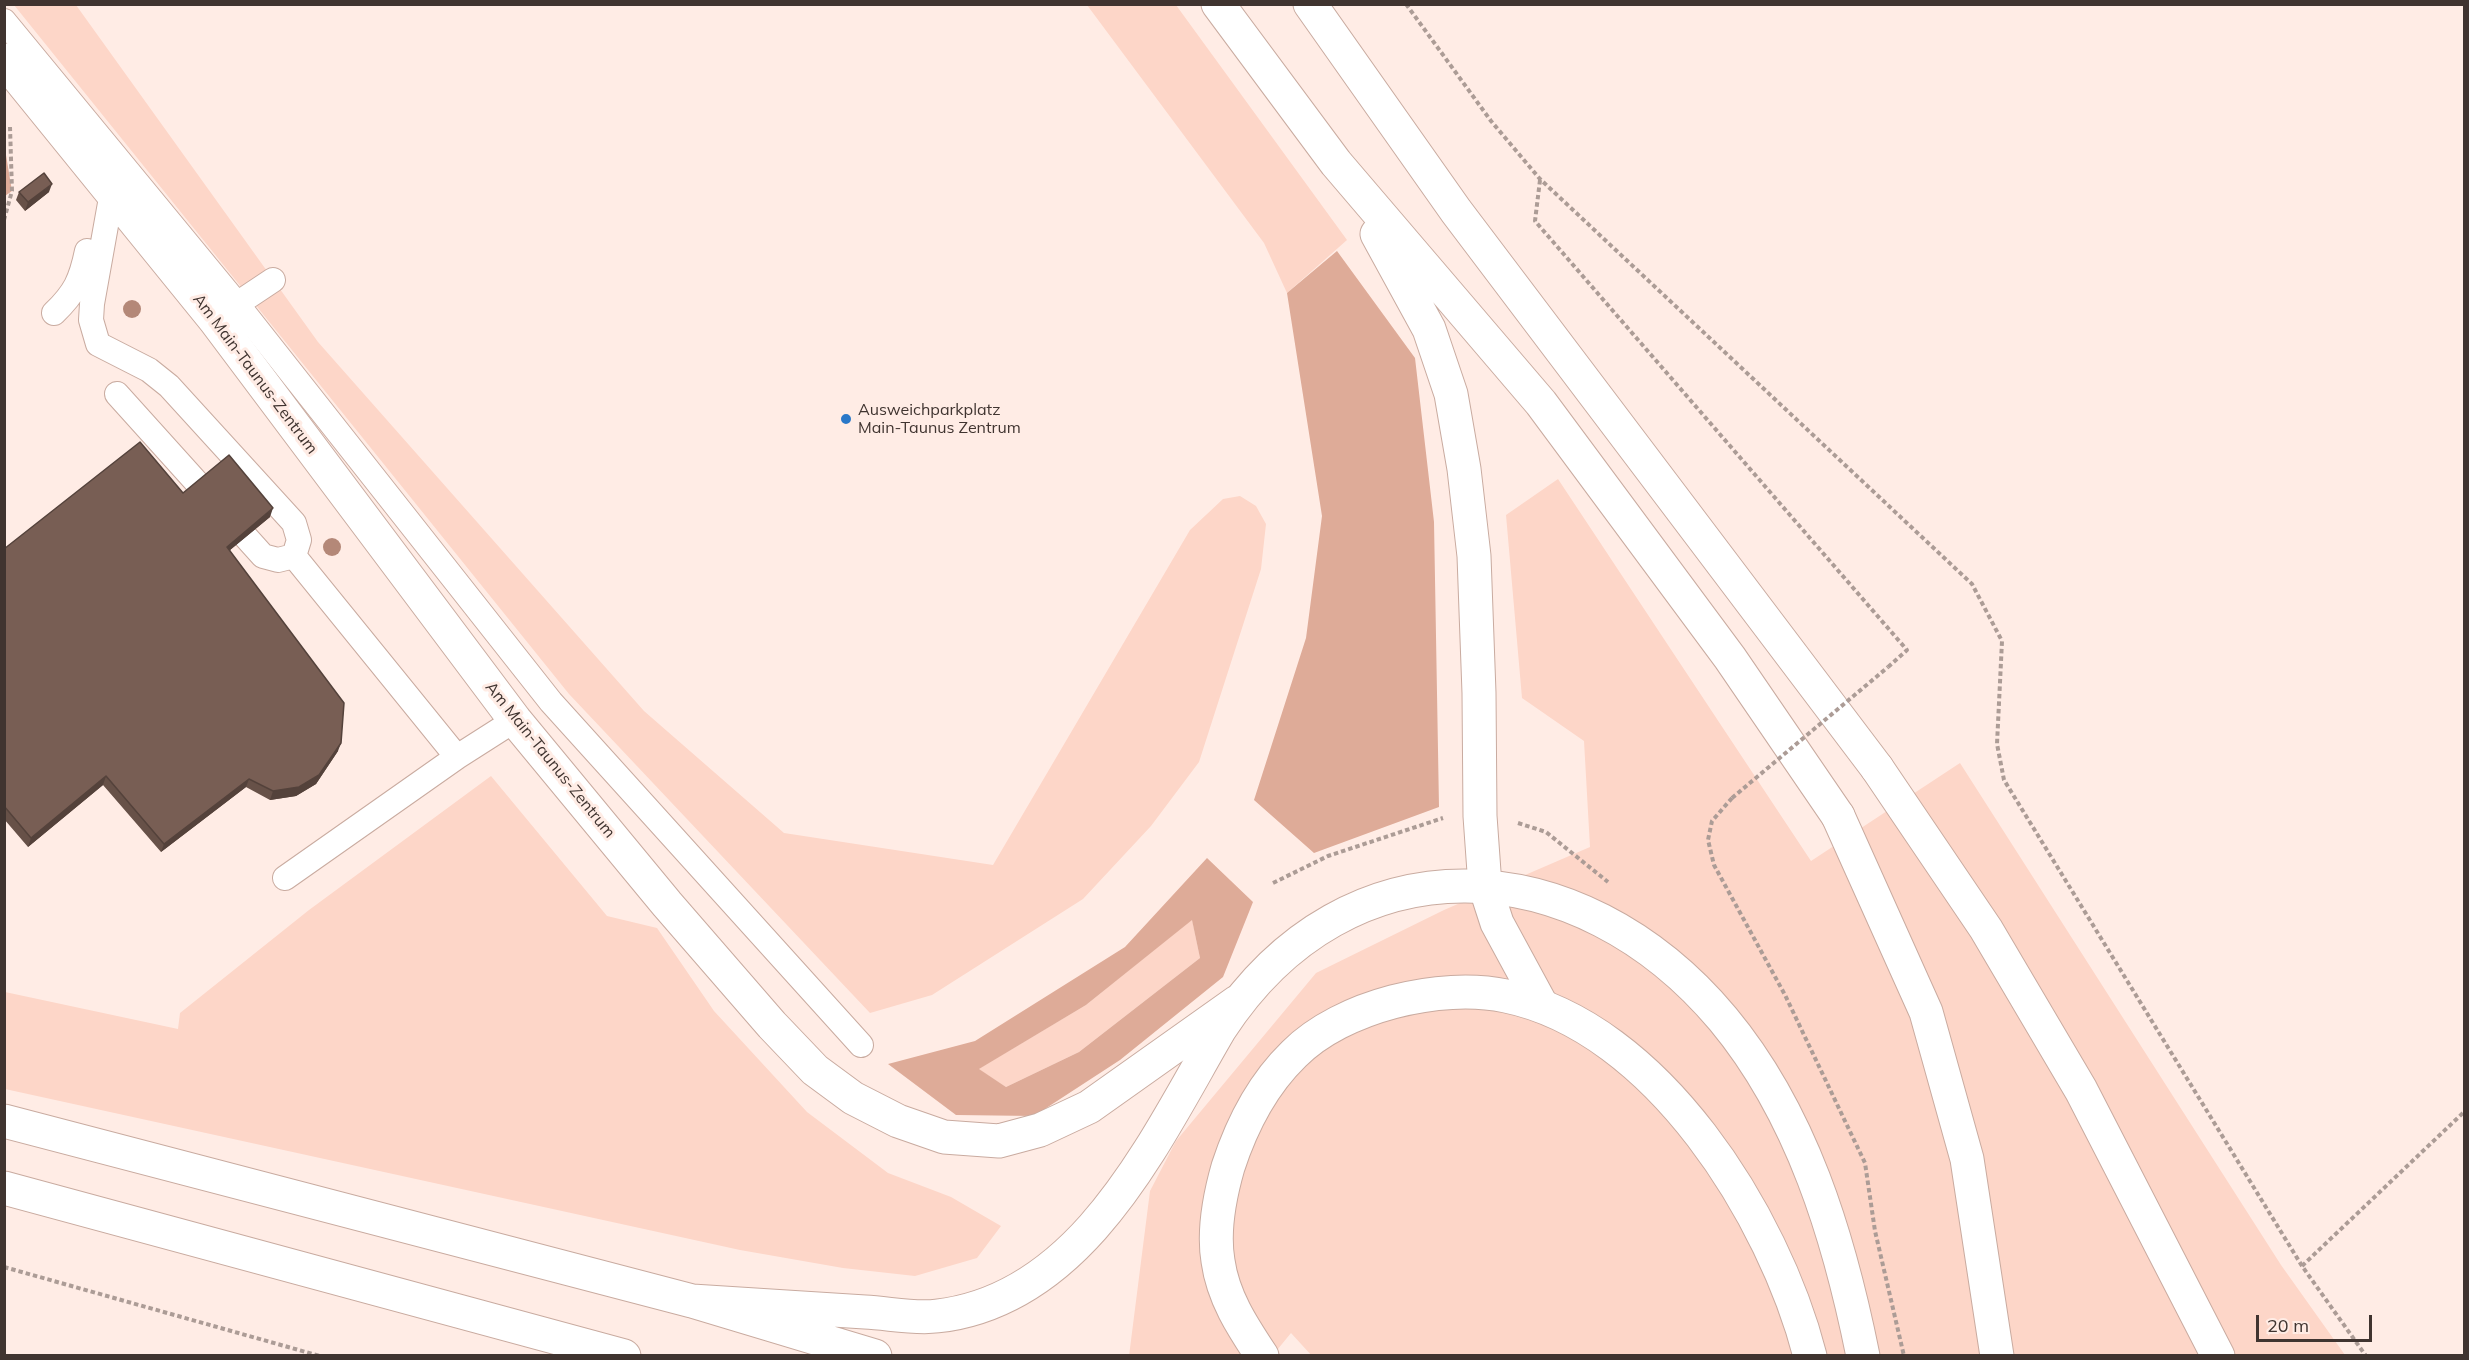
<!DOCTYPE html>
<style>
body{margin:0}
#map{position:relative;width:2469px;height:1360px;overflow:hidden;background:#ffece5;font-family:Mulish,sans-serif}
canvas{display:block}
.frame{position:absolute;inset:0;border:6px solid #403430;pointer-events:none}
.scale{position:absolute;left:2256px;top:1315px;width:116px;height:27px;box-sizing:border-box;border:3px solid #403430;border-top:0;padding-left:8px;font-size:18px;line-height:21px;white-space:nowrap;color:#403430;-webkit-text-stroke:4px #ffece5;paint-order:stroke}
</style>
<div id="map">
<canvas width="2469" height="1360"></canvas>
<div class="frame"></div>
<div class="scale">20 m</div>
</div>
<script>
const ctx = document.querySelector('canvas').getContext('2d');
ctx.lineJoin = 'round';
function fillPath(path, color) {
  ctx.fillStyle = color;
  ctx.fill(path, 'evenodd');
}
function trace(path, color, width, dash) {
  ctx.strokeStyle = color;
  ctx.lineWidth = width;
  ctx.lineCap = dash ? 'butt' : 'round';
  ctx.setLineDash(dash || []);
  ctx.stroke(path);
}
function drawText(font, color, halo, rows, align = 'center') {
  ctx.font = font + ' Mulish,sans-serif';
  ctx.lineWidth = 6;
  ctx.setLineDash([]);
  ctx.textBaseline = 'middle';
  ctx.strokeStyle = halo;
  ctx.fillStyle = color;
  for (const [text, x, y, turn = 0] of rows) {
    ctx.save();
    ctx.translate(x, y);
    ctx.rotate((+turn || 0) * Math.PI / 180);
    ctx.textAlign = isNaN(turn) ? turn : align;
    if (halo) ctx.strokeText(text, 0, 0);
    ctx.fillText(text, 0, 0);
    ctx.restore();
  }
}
fillPath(new Path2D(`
 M14 5H76L318 342 644 711 784 833 993 865 1190 530 1223 499 1240 496 1256 506 1266 524 1261 569 1199 762 1151 826 1083 899 932 995 870 1013 569 694Z
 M1087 5H1176L1347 240 1287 293 1264 243Z
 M1558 479 1811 861 1960 763 2281 1265 2345 1355 1312 1356 1291 1333 1273 1355 1129 1356 1150 1191 1176 1141 1316 973 1444 910 1590 847 1584 741 1522 698 1506 515Z
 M491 776 607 916 657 928 714 1011 807 1112 888 1173 951 1197 1001 1226 977 1258 915 1276 843 1268 740 1250 5 1089V992L178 1029 180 1013 309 910Z
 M1192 919 1200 958 1079 1052 1006 1087 978 1069 1086 1005Z`), '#fdd6c8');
fillPath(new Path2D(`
 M4 143 12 191 5 196H4Z
 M1337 251 1415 358 1434 522 1439 807 1314 853 1254 800 1306 638 1322 516 1287 293Z
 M1207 858 1253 902 1223 977 1120 1060 1034 1116 956 1115 888 1064 975 1041 1125 947ZM1192 920 1200 958 1079 1052 1006 1087 979 1069 1086 1005Z`), '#deab98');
const service = new Path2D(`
 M4 21 237 304 551 702 861 1045
 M112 192 92 304 91 320 98 344 149 370 169 386 294 523 299 540 294 556 278 560 263 556 117 394
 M225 312 273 280
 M54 313C75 293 81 280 87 251
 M294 556 457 757
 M285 878 457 757 515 720`);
const minor = new Path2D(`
 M4 60 215 320 515 720 667 904 772 1025 815 1070 853 1098 898 1121 944 1137 999 1141 1040 1130 1089 1107 1237 1002`);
const secondary = new Path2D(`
 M1218 4 1336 163 1541 403 1730 658 1838 816
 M1310 4 1456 211 1877 768
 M1377 234 1429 329 1451 394 1464 469 1474 556 1479 693 1480 816 1485 886 1497 923 1542 1006`);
const trunk = new Path2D(`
 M1877 768 1986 929 2081 1090 2218 1356
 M1838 816 1926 1012 1967 1159 1997 1356
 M4 1121 692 1301 875 1356
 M4 1188 624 1356
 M692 1301C749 1305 807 1308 865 1312 888 1313 914 1319 937 1316 1083 1300 1155 1140 1220 1029 1348 833 1579 847 1723 1019 1802 1114 1839 1237 1863 1356
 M1262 1356C1242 1326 1223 1297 1218 1261 1213 1231 1220 1195 1228 1167 1242 1124 1262 1085 1294 1054 1342 1006 1440 982 1506 996 1657 1027 1774 1216 1810 1356`);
trace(service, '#c9aba0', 26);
trace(minor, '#c9aba0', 35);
trace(secondary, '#c9aba0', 35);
trace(trunk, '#c9aba0', 35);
trace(new Path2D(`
 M1406 4 1491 121 1540 179 1972 584 2002 641 1997 744 2004 780 2302 1266 2366 1356
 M1540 180 1535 221 1907 650 1888 667
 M4 220 12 191 10 127
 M1732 798 1712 821 1708 840 1714 865 1785 995 1865 1163 1875 1231 1904 1356
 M1518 823 1546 832 1608 882
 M1273 883 1328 856 1443 818
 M2302 1266 2464 1112
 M4 1267 320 1356`), '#ac9c96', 4, [4.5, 3]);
trace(service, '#fff', 24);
trace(minor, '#fff', 33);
trace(secondary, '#fff', 33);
trace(trunk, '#fff', 33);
trace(new Path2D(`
 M1732 798 1888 667`), '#ac9c96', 4, [4.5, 3]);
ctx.fillStyle = '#b48878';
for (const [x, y] of [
 [132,309],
 [332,547]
]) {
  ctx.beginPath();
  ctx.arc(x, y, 9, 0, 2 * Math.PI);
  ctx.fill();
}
fillPath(new Path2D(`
 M19 192H49L25 211 16 200Z
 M183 493 270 517 230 550 338 751 316 784 296 796 270 800 246 787 161 852 103 785 28 847 4 819V549Z`), '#675148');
fillPath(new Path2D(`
 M52 184 49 192 25 211 28 202Z
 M273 508 270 517 224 555 227 547Z
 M341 743 338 751 316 784 296 796 270 800 273 791Z
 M106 776 103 785 28 847 31 838Z
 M249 779 246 787 161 852 164 844Z`), '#54423b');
const building = new Path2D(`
 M44 173 52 184 28 202 19 192Z
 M140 442 183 493 229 455 273 508 227 547 344 703 341 743 319 775 299 787 273 791 249 779 164 844 106 776 31 838 4 806V549Z`);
fillPath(building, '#785e54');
trace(building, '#54423b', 1.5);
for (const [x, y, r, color] of [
 [846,419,6,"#2a78c8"]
]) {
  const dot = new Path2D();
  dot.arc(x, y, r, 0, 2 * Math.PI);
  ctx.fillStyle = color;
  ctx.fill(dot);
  trace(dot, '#ffece5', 2);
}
drawText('16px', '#403430', '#ffece5', [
 ["Am Main-Taunus-Zentrum",255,374,53],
 ["Am Main-Taunus-Zentrum",550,760,51]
]);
drawText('16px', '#403430', '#ffece5', [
 ["Ausweichparkplatz",858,410],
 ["Main-Taunus Zentrum",858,428]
], 'left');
</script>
